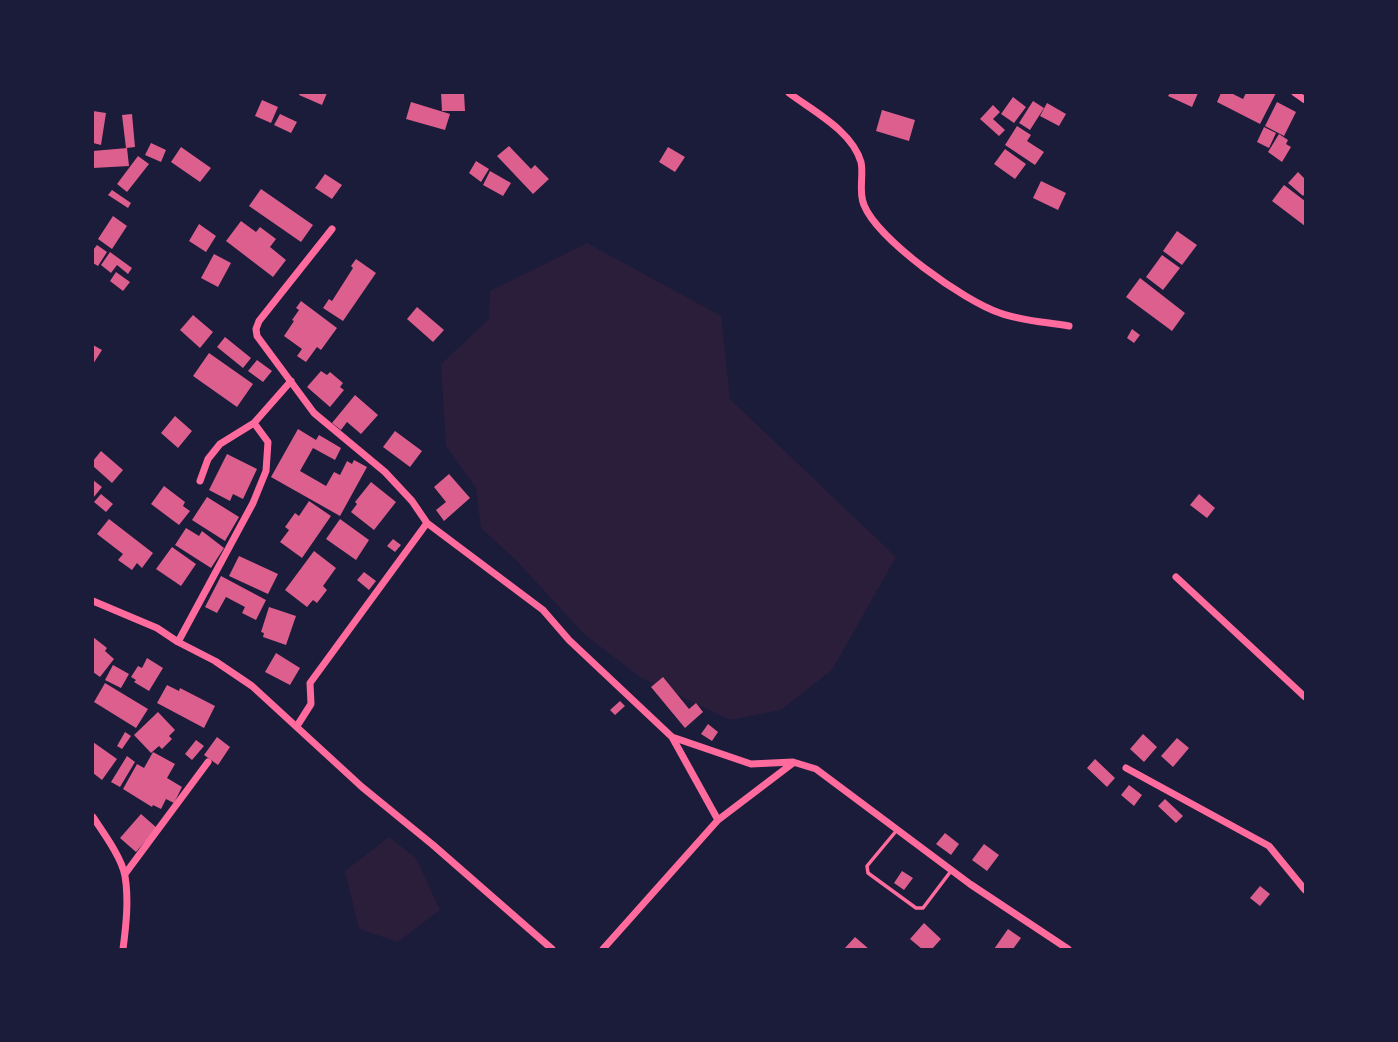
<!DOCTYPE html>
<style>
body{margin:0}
#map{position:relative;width:1398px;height:1042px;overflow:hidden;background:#1b1b3a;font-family:"Exo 2",sans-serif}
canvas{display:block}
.frame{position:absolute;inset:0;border:94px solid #1b1b3a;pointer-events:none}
</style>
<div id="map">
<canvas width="1398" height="1042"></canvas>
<div class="frame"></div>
</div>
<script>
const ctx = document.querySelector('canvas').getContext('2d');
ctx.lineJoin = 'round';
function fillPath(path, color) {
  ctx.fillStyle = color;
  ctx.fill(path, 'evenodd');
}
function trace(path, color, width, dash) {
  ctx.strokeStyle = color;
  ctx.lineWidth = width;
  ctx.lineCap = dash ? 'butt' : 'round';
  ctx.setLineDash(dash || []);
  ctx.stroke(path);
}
fillPath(new Path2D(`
 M587 243 721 316 730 399 896 557 832 670 781 710 730 720 640 677 584 634 516 560 481 528 476 488 446 446 441 364 489 319 490 291Z
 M389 837 416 858 440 910 398 942 359 929 345 871Z`), '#2a1e3b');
fillPath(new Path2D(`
 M300 93H327L322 105 299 95Z
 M441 93H464L465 111H442Z
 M1170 93H1198L1192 107 1168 96Z
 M1221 93H1231L1243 99 1246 93H1276L1260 124 1217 102Z
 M1013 97 1026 107 1014 123 1001 114Z
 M262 100 278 107 271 123 255 116Z
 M1033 101 1044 108 1030 130 1019 123Z
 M411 102 450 114 445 130 406 119Z
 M1277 102 1296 112 1284 136 1265 126Z
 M1047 103 1066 114 1059 126 1040 116Z
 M993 105 1000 112 993 119 1005 130 999 136 980 119Z
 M882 110 915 120 909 141 876 131Z
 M93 111 106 113 101 145 93 143Z
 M132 114 135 147 126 148 122 115Z
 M280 114 297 122 291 133 274 125Z
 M1017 126 1031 135 1027 141 1044 152 1035 165 1005 145Z
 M1264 127 1276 133 1269 148 1257 142Z
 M1279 134 1288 140 1286 144 1291 147 1282 162 1268 152Z
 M151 143 166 150 161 162 145 155Z
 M509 146 531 169 535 165 549 179 533 194 497 156Z
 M181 147 211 168 200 182 171 162Z
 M668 147 685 157 675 172 659 162Z
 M127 148 129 166 93 168V151Z
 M1005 149 1026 164 1015 179 994 164Z
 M138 156 149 164 127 192 117 184Z
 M476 161 489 169 481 182 469 173Z
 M490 171 511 183 503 196 483 185Z
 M1298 172 1305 179V193L1303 196 1288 183Z
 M325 174 342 185 332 199 315 188Z
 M1041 181 1066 193 1058 210 1033 198Z
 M1284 185 1305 201V226L1272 201Z
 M261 189 313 225 301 242 249 206Z
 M112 190 131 203 128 208 108 195Z
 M113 216 127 226 112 249 98 239Z
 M241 221 256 232 260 227 276 239 270 247 286 260 273 277 226 241Z
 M199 224 216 236 206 252 189 241Z
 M1177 231 1197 245 1182 265 1163 251Z
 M97 245 107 252 98 266 93 263V250Z
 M110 252 132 268 128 274 117 265 111 273 101 265Z
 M214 254 231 263 218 287 201 278Z
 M1162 255 1180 268 1163 290 1146 277Z
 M356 259 376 273 343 321 323 308 329 299 332 301 353 268 351 266Z
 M116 272 130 282 123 291 110 281Z
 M1140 278 1185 313 1172 331 1126 297Z
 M301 301 337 328 321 350 317 347 306 362 297 356 302 349 284 336 294 321 292 320 299 310 296 308Z
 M417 307 444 330 433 342 407 319Z
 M193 315 213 332 200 348 180 330Z
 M1132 329 1140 335 1134 343 1127 338Z
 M225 337 251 358 243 368 217 347Z
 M93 345 102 350 93 364Z
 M209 353 253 384 237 407 193 376Z
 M257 360 272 371 263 382 248 371Z
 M321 371 327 375 330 372 343 383 340 387 344 390 330 407 307 387Z
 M355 395 378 415 361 434 347 422 341 430 332 423Z
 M175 416 192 431 178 448 161 433Z
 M298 429 316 440 319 435 341 448 335 460 313 448 300 471 326 486 334 472 340 475 347 461 352 464 354 460 367 467 340 516 271 477Z
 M395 431 422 451 410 467 383 447Z
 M101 451 123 470 112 483 93 466V461Z
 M227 454 257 469 243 499 233 494 230 501 209 490Z
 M449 474 470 498 444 521 436 510 446 502 434 487Z
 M93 480 102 487 93 498Z
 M371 482 396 502 374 530 351 512 357 504 355 502Z
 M164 486 185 502 183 506 190 511 179 525 151 504Z
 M101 494 113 504 106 512 94 502Z
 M1199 494 1215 508 1207 518 1190 505Z
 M207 497 239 517 225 541 192 520Z
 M309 501 331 516 302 558 280 542 289 530 285 527 295 513 299 516Z
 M109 519 153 553 142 568 137 563 132 570 118 560 123 554 97 534Z
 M340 519 369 540 356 560 326 539Z
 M186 528 199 536 202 531 224 548 211 568 175 545Z
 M393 539 401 545 395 552 387 546Z
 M172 547 196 564 181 586 156 569Z
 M314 551 336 568 323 586 327 590 317 603 313 600 307 607 285 590Z
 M239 556 278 574 268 594 229 576Z
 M364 572 376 581 369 590 357 580Z
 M221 576 266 600 256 620 242 613 245 607 226 597 217 613 205 607Z
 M269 607 296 616 286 645 263 637 264 633 261 632Z
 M93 637 107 648 105 651 114 659 100 677 93 672Z
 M276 653 300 668 290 685 265 672Z
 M147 658 163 668 149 691 134 682 136 680 131 677 138 666 142 668Z
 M113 665 129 674 121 688 105 680Z
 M663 677 689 709 696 703 703 712 685 728 651 687Z
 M105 683 148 709 136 728 94 702Z
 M167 685 179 691 180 688 215 706 204 728 157 703Z
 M620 701 625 706 615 715 610 710Z
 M158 712 175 730 169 736 172 739 162 749 159 746 151 753 134 735Z
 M708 724 718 732 712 741 701 734Z
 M125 732 131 736 122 749 117 746Z
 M1143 734 1157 747 1144 762 1130 749Z
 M217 737 230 747 218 765 204 755Z
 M1177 738 1189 748 1173 767 1161 756Z
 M196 740 204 746 192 760 185 754Z
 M93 742 117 759 102 780 93 773Z
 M153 752 175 764 167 778 182 787 174 803 166 799 161 809 153 805 152 807 123 789 137 764 144 768Z
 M127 756 135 762 120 787 111 782Z
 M1095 759 1115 778 1107 787 1087 768Z
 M1129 785 1142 795 1134 806 1121 795Z
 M1165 799 1183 816 1176 823 1158 806Z
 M141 814 157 828 136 852 120 838Z
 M945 833 959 844 951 855 936 844Z
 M984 844 999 855 987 871 972 860Z
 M902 871 913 878 904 890 894 883Z
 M1260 886 1270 894 1260 906 1250 898Z
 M924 923 941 939 932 949H922L910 939Z
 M1008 929 1021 938 1013 949H994Z
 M855 937 869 949H844Z`), '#dd5f8e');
trace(new Path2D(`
 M897 830 867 866 868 873 916 908H923L951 871`), '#ff6b9d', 3.5);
trace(new Path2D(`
 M789 93C813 111 852 131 861 162 864 176 858 191 864 205 878 240 964 301 1000 313 1021 321 1047 322 1069 326
 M1295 93 1305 100
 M332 229 259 321 256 329 257 336 314 413 385 472 412 501 427 523 543 610 569 640 672 737 751 764 793 762 816 769 970 884 1068 949
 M200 481 208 459 220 444 254 423 291 381
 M1176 577 1305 697
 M93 601 157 628 178 642 215 661 252 686 362 787 433 845 552 949
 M178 642 253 503 266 471 268 442 254 423
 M297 726 311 704 310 683 427 523
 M672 737 718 820
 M1126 768 1269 846 1305 890
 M93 817C103 832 122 858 125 876 129 900 126 926 123 949
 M125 874 208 762
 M603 949 718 820 793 763`), '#ff6b9d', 7);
</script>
